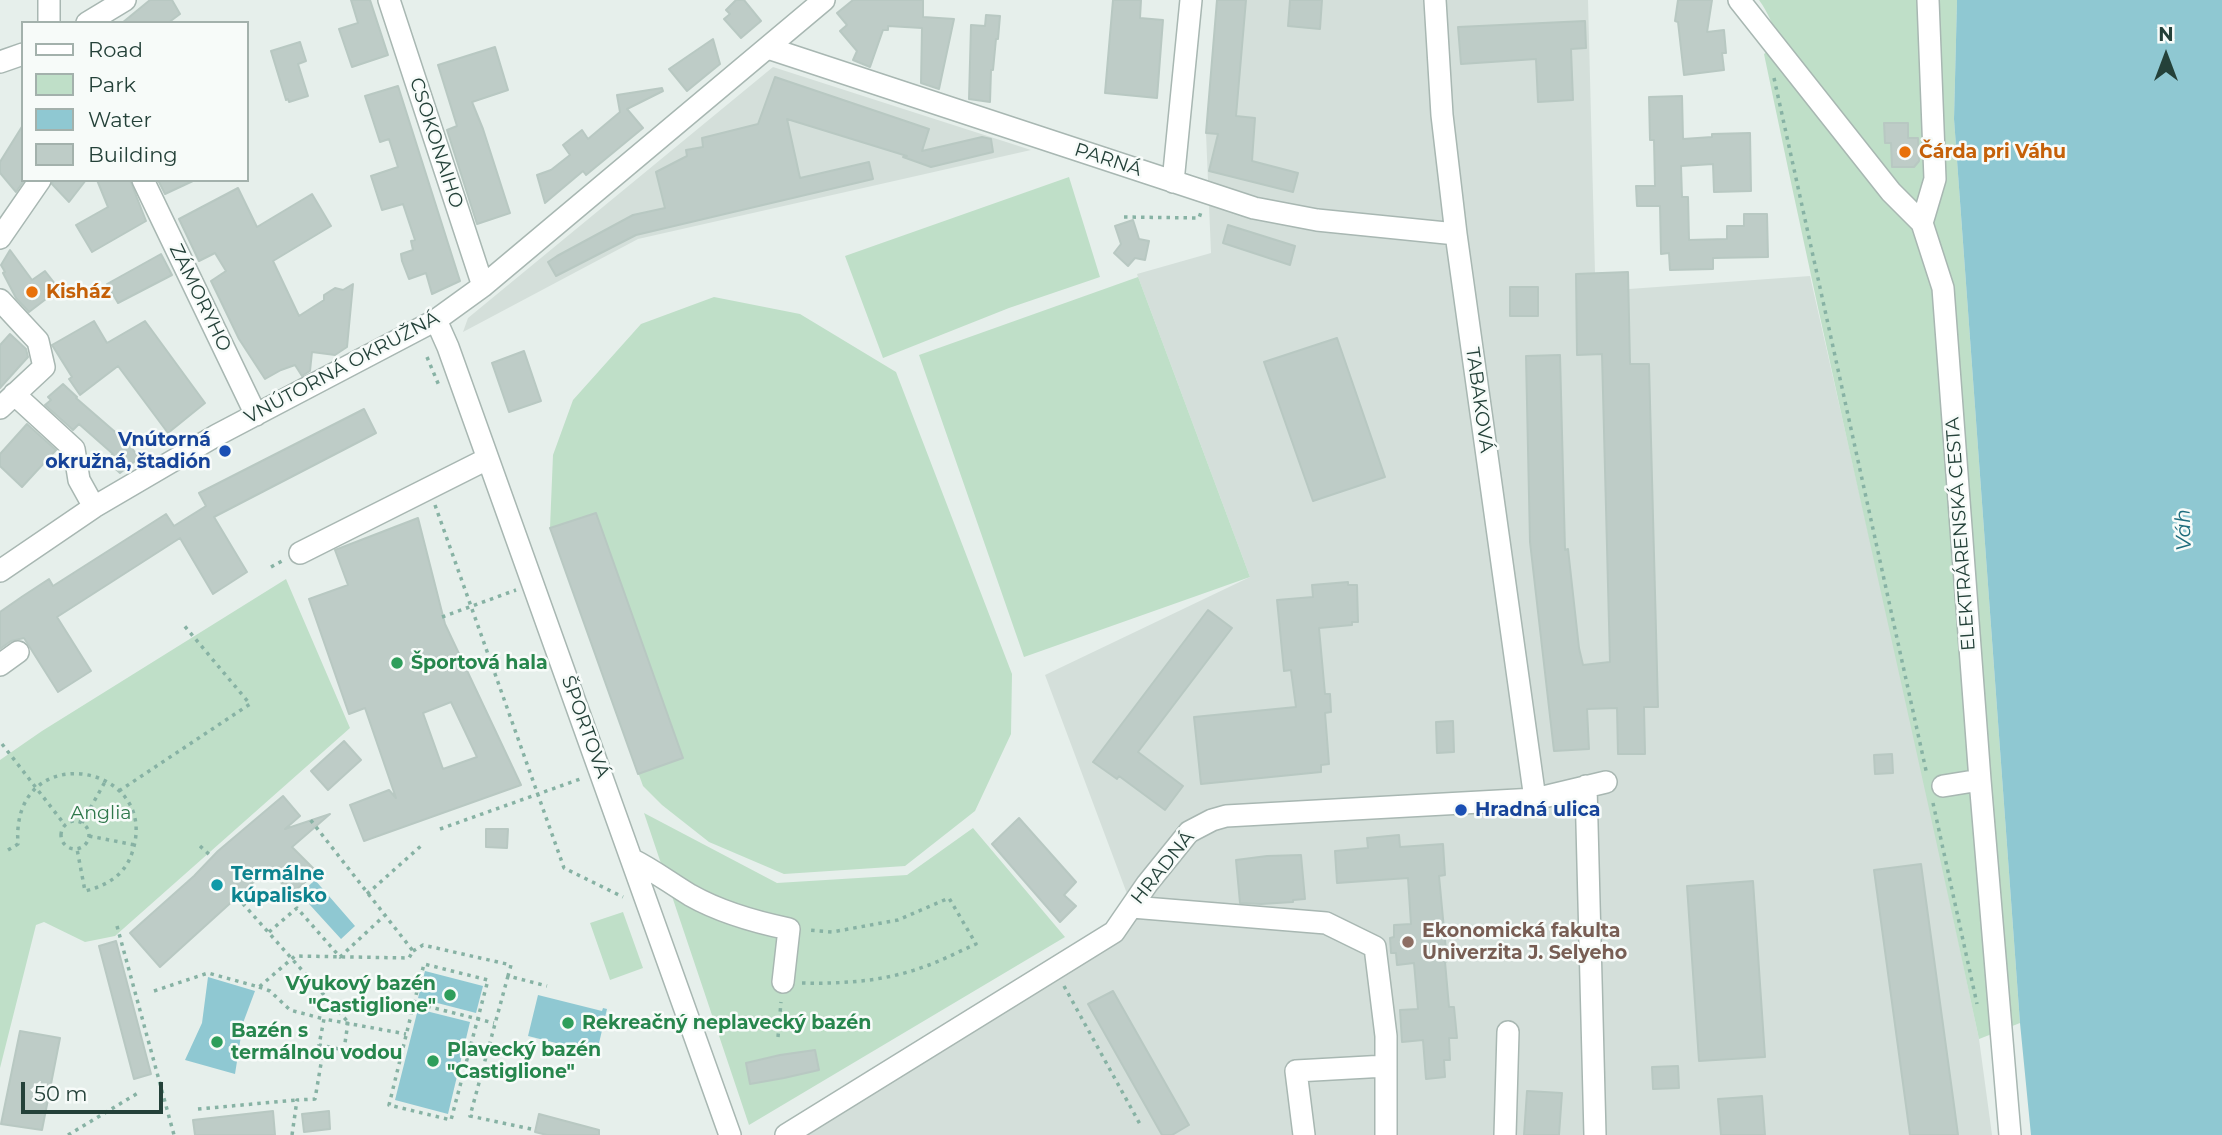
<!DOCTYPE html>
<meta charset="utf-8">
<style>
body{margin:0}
#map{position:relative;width:2222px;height:1135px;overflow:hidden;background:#e6efeb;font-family:Montserrat,sans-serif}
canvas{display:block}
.legend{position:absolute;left:21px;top:21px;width:228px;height:161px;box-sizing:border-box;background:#f7fbf9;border:2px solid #a3b1ac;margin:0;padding:9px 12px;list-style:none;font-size:21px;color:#244139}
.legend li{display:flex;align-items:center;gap:14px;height:35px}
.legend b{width:35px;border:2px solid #a3b1ac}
.north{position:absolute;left:2131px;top:21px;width:70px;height:70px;-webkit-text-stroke:5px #f7fbf9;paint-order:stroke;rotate:0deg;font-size:19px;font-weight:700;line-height:28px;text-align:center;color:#244139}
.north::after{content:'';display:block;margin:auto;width:24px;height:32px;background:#244139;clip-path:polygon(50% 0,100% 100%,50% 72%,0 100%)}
.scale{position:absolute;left:21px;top:1082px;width:142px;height:32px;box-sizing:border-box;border:4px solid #244139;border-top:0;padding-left:9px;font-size:21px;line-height:24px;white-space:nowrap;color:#244139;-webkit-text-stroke:5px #f7fbf9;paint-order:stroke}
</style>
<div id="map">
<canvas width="2222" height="1135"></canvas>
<ul class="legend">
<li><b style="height:9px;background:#fff"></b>Road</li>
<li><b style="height:19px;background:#bfdfc8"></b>Park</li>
<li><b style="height:19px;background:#8fc8d2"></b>Water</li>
<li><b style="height:19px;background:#beccc7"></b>Building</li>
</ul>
<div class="north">N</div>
<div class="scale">50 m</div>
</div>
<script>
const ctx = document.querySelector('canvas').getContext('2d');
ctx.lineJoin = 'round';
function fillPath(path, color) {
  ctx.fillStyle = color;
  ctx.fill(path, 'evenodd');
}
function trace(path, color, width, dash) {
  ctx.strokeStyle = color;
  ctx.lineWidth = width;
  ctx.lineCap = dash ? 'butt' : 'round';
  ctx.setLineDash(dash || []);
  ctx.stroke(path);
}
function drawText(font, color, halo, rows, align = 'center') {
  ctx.font = font + ' Montserrat,sans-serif';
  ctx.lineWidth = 5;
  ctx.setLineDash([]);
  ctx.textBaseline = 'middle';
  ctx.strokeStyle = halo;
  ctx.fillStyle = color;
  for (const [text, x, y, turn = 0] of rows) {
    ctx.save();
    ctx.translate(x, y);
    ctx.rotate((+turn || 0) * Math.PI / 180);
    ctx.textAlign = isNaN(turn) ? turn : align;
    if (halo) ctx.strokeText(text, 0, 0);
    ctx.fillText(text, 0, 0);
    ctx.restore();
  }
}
fillPath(new Path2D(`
 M1217 0H1588L1595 273 1628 272 1629 289 1810 276 1920 761 1979 1039 1992 1135H786L1114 932 1132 907 1045 675 1250 577 1137 274 1211 253 1206 133Z
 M773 67 1031 150 638 239 463 332 468 318Z`), '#d4dfda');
fillPath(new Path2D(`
 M1759 0H1957L1954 119 2020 1023 1979 1039C1909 710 1832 383 1764 54L1782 40C1772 27 1769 13 1759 0Z
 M1069 177 1100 277 1009 308 883 358 845 256Z
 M1137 274 1250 577 1024 657 919 355 1138 277Z
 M714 297 800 314 896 372 1012 674 1011 734 975 811 905 866 784 874 709 842 662 805 643 786 550 528 553 455 573 400 641 324Z
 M286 579 350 728 115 936 85 942 44 922 36 925 0 1068V760L42 731Z
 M644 813 777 883 907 875 973 828 1065 937 749 1125Z
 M623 912 643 968 610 980 590 923Z`), '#bfdfc8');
fillPath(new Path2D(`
 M1957 0H2222V1135H2031L2020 1023 1954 119Z
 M315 880 355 926 341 939 300 894Z
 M425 971 483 986 476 1013 418 998Z
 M208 977 255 991 243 1023 235 1074 185 1060 202 1023Z
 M538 995 602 1011 603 1008 607 1009 596 1056 592 1055V1052L528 1036Z
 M418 1009 470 1022 448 1114 395 1100Z`), '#8fc8d2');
const building = new Path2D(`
 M150 0H172L180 14 168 23H122Z
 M351 0H370L388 55 352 67 339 29 358 23Z
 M736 0H744L761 21 741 38 724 19 730 14 726 10Z
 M853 0H923V17L954 19 939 89 921 83 922 28 888 26V30H883L870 67 853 60 857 51 840 31 847 25 837 13Z
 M1113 0H1141L1140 18 1163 20 1157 98 1105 93Z
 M1217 0H1246L1236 116 1255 118 1252 161 1298 173 1293 192 1209 171 1218 134 1206 133Z
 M1290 0H1322L1320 29 1288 26Z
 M1678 0H1712L1707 32 1724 30 1726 53H1722L1724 70 1684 75 1678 22 1675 21Z
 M986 15 1000 16 998 39H996L993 70H991L990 102 969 99 971 25 985 26Z
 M1585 21 1586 48 1571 49 1573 100 1538 102 1536 59 1461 64 1458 27Z
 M713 39 720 64 687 91 669 69Z
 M300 42 306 61 298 64 308 96 289 102 288 99 286 100 271 51Z
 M495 47 508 90 472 102 483 129 510 213 477 224 447 130 457 126 438 65Z
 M775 77 929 129 922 151 982 137 991 139 993 152 931 167 903 157 907 156 787 119 800 178 869 162 873 179 636 235 556 276 548 262 557 256 633 215 665 208 656 172 687 156 686 150 703 147 702 138 758 124Z
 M398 86 460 281 432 294 426 273 409 279 402 261 401 254 413 250 411 241 415 240 403 204 382 210 371 176 398 167 389 139 380 142 365 96Z
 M662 88 663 91 627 109 643 128 586 175 583 171 545 203 537 175 551 170 570 155 563 145 582 130 588 139 620 112 617 95Z
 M1682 96 1683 139 1712 137V134L1750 133 1751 191 1714 192 1713 164 1681 166 1682 197H1688L1689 240 1727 239V226H1744V214H1767L1768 257 1713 258V269L1670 270 1669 253 1661 254 1660 206H1637L1636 186H1655L1654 140H1650L1649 97Z
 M1884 123H1908V138H1918L1919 161 1914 167H1892L1891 143H1885Z
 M23 125V182L16 192 0 173V162Z
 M53 180H86L69 202 52 184Z
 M97 180H130L146 221 92 252 76 225 108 207Z
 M158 180H195L165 194Z
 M238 188 257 227 312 194 331 226 273 261 299 316 324 300V295L335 288 343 290 353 284 347 347 335 355 312 352 310 371 302 376 295 365 281 370 265 379 239 339 211 281 226 271 215 253 199 261 179 219Z
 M1133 220 1139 239 1149 241 1145 260 1135 258 1128 266 1114 253 1121 244 1115 226Z
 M1228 225 1295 246 1290 265 1223 243Z
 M10 250 32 280 45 271 59 289 29 312 16 298 3 273 5 272 1 265Z
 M161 254 172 275 118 303 107 284Z
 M1628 272 1630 364H1649L1658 707H1644L1645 754H1618L1617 708 1587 709 1589 749 1554 751 1530 542 1526 356 1560 355 1565 550 1568 549 1579 648 1583 665 1610 662 1602 354 1577 355 1576 274Z
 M1510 287H1538V316H1510Z
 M94 321 107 343 145 321 205 403 168 433 118 366 80 395 69 379 72 377 52 345Z
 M10 334 26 349 28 357 0 388V345Z
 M1337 338 1385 477 1313 501 1264 362Z
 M524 351 541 401 509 412 492 363Z
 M63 384 77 397 76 398 129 444 139 458 120 473 106 460 113 454 79 424 73 430 45 405 51 400 48 397Z
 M364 409 376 433 214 517 247 572 213 594 180 538 57 617 91 671 58 692 24 638 11 641 0 649V612L23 596 49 579 53 586 166 514 174 526 206 506 199 493Z
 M27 424 56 450 22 487 0 466V454Z
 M596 513 683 758 638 774 550 528Z
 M418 518 445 624 521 785 364 841 350 805 389 790 396 798 365 708 349 714 309 599 348 585 335 550ZM451 702 477 757 443 769 423 713Z
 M1348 582V585H1357L1358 622H1352V625L1319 628 1325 694H1330L1331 712 1325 713 1329 764 1321 765V772L1201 784 1194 717 1296 707 1291 670 1284 671 1277 600 1313 597 1312 585Z
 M1208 610 1232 628 1138 752 1183 786 1165 810 1119 776 1117 779 1093 762Z
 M1453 721 1454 752 1437 753 1436 722Z
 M344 741 361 760 328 790 311 771Z
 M1892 754 1893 773 1875 774 1874 755Z
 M283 796 300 816 285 829 330 814 292 847 317 872 291 894 269 868 160 967 130 933 194 876 218 851Z
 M1019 818 1076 882 1064 895 1076 906 1060 922 992 844Z
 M486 829H508L507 848 486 847Z
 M1399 835 1400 847 1443 844 1445 875 1439 876 1447 961 1445 962 1449 1007H1454L1457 1038H1449L1450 1060H1444L1445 1077 1426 1079 1423 1040 1402 1042 1400 1010 1418 1009 1414 963 1397 965 1396 953H1391L1390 938 1394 937V925L1411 924 1408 878 1337 883 1335 851 1368 848 1367 838Z
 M1301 855 1305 899 1293 900V902L1261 904 1240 903 1236 860 1267 856Z
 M1921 864 1954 1105 1958 1135H1910L1874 870Z
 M1753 881 1765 1057 1699 1061 1687 886Z
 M116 941 151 1074 134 1079 99 946Z
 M1113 991 1189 1125 1172 1135H1162L1088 1004Z
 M20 1031 60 1038 42 1130 1 1124Z
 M815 1050 819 1070 784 1078 750 1084 746 1063 780 1055Z
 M1678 1066 1679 1088 1653 1089 1652 1067Z
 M1527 1091 1562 1093 1559 1135H1524Z
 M1762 1096 1765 1135H1721L1718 1099Z
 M273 1111 275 1135H195L193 1120Z
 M329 1111 330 1129 304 1132 302 1114Z
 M539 1114 599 1130V1135H547L535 1132Z`);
fillPath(building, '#beccc7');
trace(building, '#b8c8c2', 2);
const minor = new Path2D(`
 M49 0V23
 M389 0 483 286
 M1435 0 1442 115 1456 234 1535 799
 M1739 0 1891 192 1922 223 1943 288 1980 780 2010 1135
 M87 23 125 0
 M768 48 1254 208 1317 220 1456 234
 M0 62 23 54
 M143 180 256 415
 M1173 182 1191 0
 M1922 223 1935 179 1928 0
 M0 238 40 180
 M0 300 38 341 44 367 0 408
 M436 320 448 347 730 1135
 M14 394 74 449 79 480 94 507
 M300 553 487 459
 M0 571 94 507 217 435 436 320 483 286 824 0
 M0 665 18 652
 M1586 786 1595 1135
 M1943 786 1980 780
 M633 860C653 870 670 883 690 895 720 912 755 922 789 929L783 982
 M1132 907 1326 923 1375 947 1386 1036V1135
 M786 1135 1114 932 1147 884 1189 832 1212 820 1226 816 1535 799 1606 782
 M1304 1135 1296 1071 1386 1066
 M1505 1135 1508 1032`);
trace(minor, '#a8b7b2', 24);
trace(new Path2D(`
 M1774 78 1927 775
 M1124 217 1199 218 1201 212
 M427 357 440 388
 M435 505 564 868 623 897
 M271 567 282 561
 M442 617 516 590
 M2 744 65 825
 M119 791 250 704 182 623
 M1933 803 1977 1004
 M61 835a14 14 0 1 1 28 0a14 14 0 1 1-28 0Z
 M82 823 106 780
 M440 829 583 778
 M89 836 135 845
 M200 846 212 857
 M8 850 18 844C10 736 163 763 132 853 125 875 106 886 85 891L77 849
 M367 894 422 845
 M237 897 348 1022
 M117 926 174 1135
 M269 932 297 908 340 957 384 916
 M413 951 423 945 511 965 508 976 547 986
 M508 976 470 1116 531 1129
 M802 983C844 984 887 981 926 966 943 960 960 951 976 944L949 898 898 920 832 932 808 930
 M1064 986 1141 1126
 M259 987 270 991 290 1010 324 1019
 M154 991 208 973 259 987 295 956 409 958 413 951 309 818
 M414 1003 389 1105 451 1120 488 980 424 964 414 1003 494 1023
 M348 1022 344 1050 319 1045 324 1019 406 1034
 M778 1037 781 1002
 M198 1109 297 1100
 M68 1135 138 1093
 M292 1135 297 1100 315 1099 324 1046`), '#87b2a4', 3.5, [3.5, 5]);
trace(minor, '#fff', 21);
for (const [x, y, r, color] of [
 [1905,152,7,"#e8710a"],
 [32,292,7,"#e8710a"],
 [225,451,7,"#1a4fb4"],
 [397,663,7,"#2e9e5b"],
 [1461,810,7,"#1a4fb4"],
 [217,885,7,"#0f9aa8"],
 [1408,942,7,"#8d6e63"],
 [450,995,7,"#2e9e5b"],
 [568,1023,7,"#2e9e5b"],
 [217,1042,7,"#2e9e5b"],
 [433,1061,7,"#2e9e5b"]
]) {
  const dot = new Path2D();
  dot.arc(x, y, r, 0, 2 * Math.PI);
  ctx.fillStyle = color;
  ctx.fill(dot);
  trace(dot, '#f7fbf9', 2.5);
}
drawText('19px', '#244139', '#f7fbf9', [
 ["CSOKONAIHO",436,143,72],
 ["PARNÁ",1108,160,18],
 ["ZÁMORYHO",200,298,64],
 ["VNÚTORNÁ OKRUŽNÁ",342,368,-28],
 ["TABAKOVÁ",1479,400,82],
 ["ELEKTRÁRENSKÁ CESTA",1961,534,-94],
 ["ŠPORTOVÁ",585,727,70],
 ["HRADNÁ",1163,868,-51]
]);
drawText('bold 19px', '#c56008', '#f7fbf9', [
 ["Čárda pri Váhu",1919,152],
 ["Kisház",46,292]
], 'left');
drawText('bold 19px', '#164399', '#f7fbf9', [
 ["Vnútorná",211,440],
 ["okružná, štadión",211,462],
 ["Hradná ulica",1475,810,"left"]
], 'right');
drawText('bold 19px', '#27864d', '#f7fbf9', [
 ["Športová hala",411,663],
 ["Výukový bazén",436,984,"right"],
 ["\"Castiglione\"",436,1006,"right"],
 ["Rekreačný neplavecký bazén",582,1023],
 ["Bazén s",231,1031],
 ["termálnou vodou",231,1053],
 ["Plavecký bazén",447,1050],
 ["\"Castiglione\"",447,1072]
], 'left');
drawText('19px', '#2f784b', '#f7fbf9', [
 ["Anglia",101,813]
]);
drawText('bold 19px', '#0d838f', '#f7fbf9', [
 ["Termálne",231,874],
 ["kúpalisko",231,896]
], 'left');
drawText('bold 19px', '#785e54', '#f7fbf9', [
 ["Ekonomická fakulta",1422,931],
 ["Univerzita J. Selyeho",1422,953]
], 'left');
drawText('italic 21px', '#1e6d7d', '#f7fbf9', [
 ["Váh",2184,530,-92]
]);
</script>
